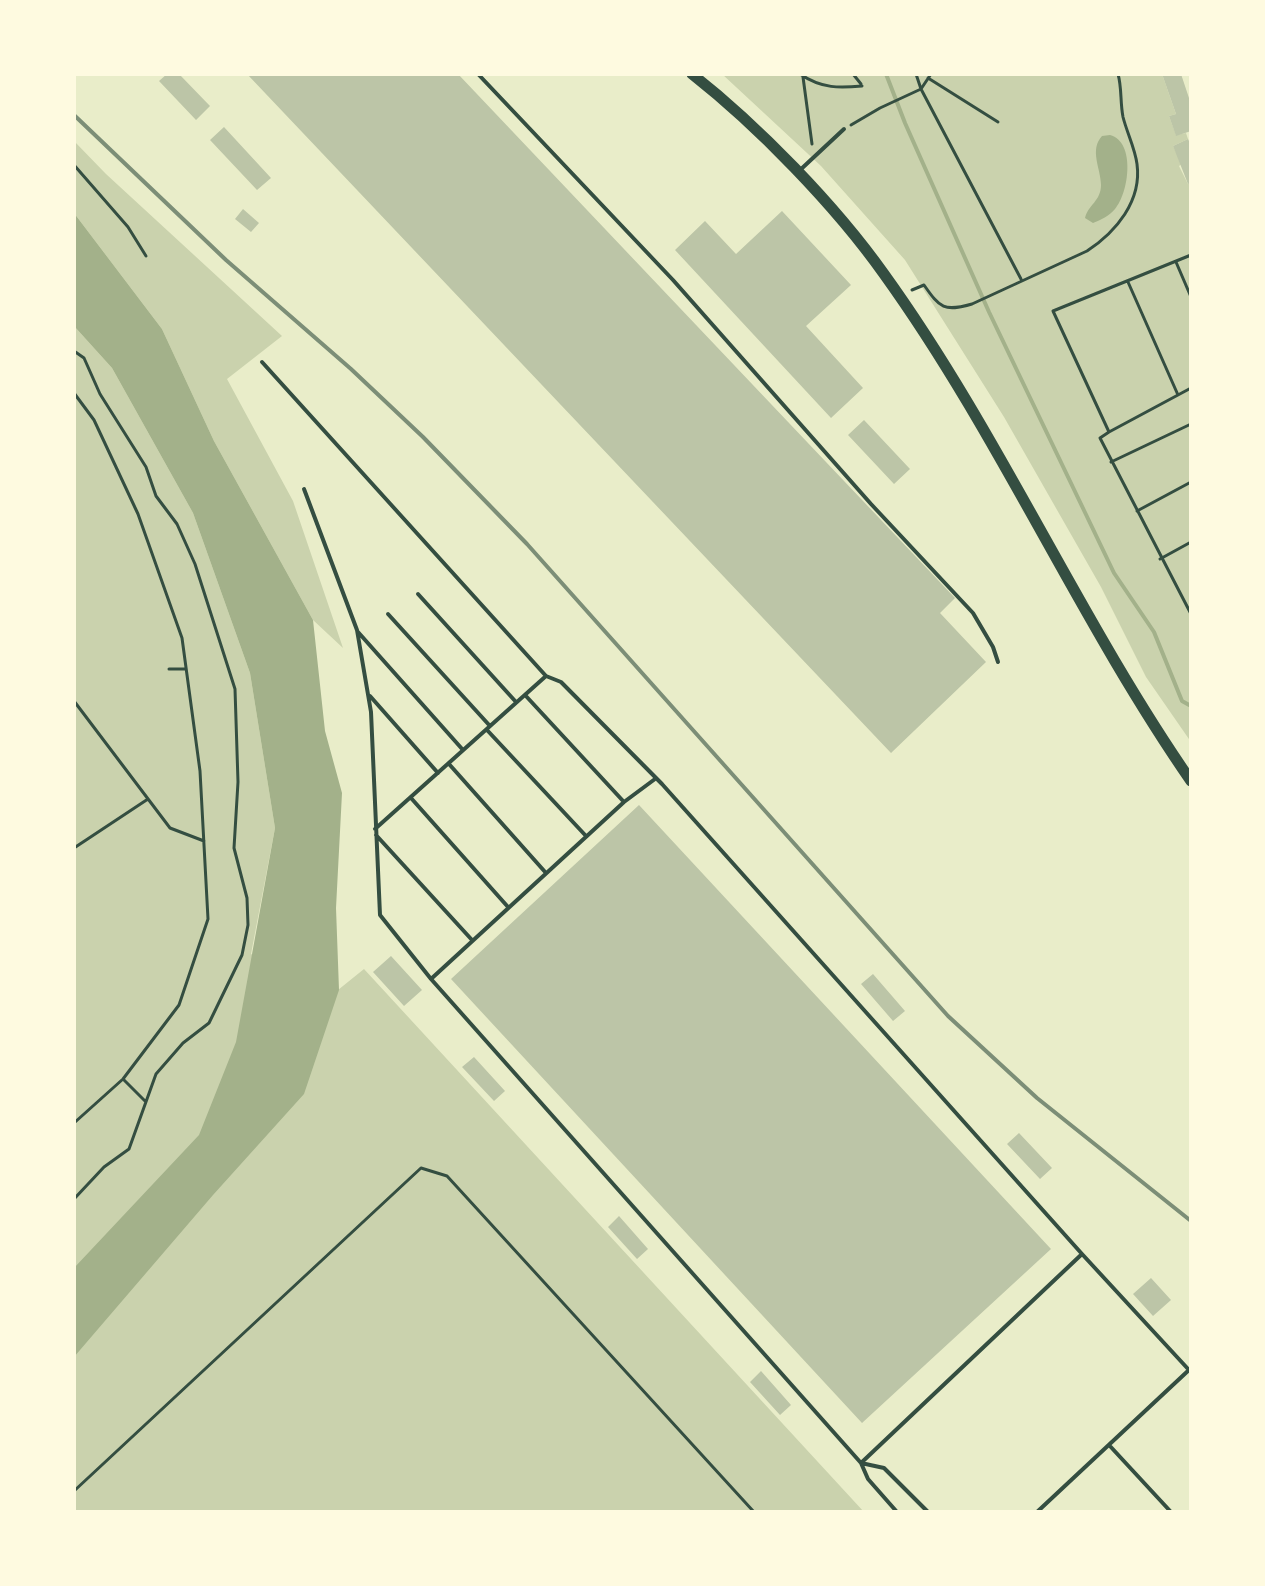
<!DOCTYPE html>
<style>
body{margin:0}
#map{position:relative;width:1265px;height:1586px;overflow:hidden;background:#e9edc9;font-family:Cabin,sans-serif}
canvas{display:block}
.frame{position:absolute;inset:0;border:76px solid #fefae0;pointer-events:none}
</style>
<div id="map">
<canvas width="1265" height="1586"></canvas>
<div class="frame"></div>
</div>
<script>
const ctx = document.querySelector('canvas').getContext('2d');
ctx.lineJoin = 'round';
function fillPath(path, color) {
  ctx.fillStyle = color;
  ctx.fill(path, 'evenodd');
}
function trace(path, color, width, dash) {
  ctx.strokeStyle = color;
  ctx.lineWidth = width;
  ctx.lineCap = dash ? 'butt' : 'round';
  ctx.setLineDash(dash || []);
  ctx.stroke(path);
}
fillPath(new Path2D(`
 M722 74H1162L1176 114 1169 116 1176 135 1186 133 1188 139 1173 146 1182 164 1179 166 1188 184 1191 183V742L1146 677 1101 587 1004 417 905 260 821 166Z
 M74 141 106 174 282 336 227 379 293 501 343 648 313 620 214 441 162 329 74 213Z
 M74 326 112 368 193 513 250 673 275 828 251 954 338 990 364 969 864 1512H74Z`), '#cad2ad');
fillPath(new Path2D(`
 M1110 135C1136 142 1129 193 1115 209 1109 216 1101 220 1093 223L1085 218C1088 205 1101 201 1101 185 1101 169 1089 150 1102 136Z
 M74 213 162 329 214 441 313 620 325 731 342 793 336 908 339 990 304 1094 213 1195 74 1357V1268L199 1135 236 1042 275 828 250 673 193 513 112 368 74 326Z`), '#a3b18a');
trace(new Path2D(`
 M886 74 905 123 989 312 1114 573 1154 632 1182 701 1191 706`), '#a3b18a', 4);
fillPath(new Path2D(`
 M167 74H179L210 106 196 120 159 81Z
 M247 74H458L955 598 940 613 986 662 891 753Z
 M1162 74H1181L1191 104V131L1176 136 1169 116 1176 114Z
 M224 127 271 178 257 190 210 140Z
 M1188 139 1191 145V183L1188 184 1173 146Z
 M243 209 259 223 251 232 235 219Z
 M782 211 851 285 806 326 863 388 831 418 675 250 705 221 736 254Z
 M864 420 910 469 894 484 848 435Z
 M639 805 1051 1249 862 1423 451 979Z
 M391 956 422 990 404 1006 373 972Z
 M873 974 905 1011 893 1021 861 984Z
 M474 1057 505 1091 494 1101 462 1067Z
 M1019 1133 1052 1168 1040 1179 1007 1144Z
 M619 1216 648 1249 637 1259 608 1227Z
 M1151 1278 1171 1300 1153 1316 1133 1294Z
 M761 1371 791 1405 780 1415 750 1382Z`), '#bcc5a7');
trace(new Path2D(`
 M800 74C822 89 840 88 862 86
 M853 74 861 84
 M916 74 921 89 1021 279
 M803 77 812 144
 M928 78 998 122
 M851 125 880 108 921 89 931 74
 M74 165 128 227 146 256
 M1191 255 1053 311 1109 432 1191 388
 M1176 262 1191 297
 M1128 282 1178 395
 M912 290 924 285C940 308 944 312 972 304
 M972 304 1087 251C1116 232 1142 201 1137 164 1135 148 1127 133 1123 117 1120 102 1122 88 1118 74
 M74 351 84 358 100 394 146 467 156 496 177 524 195 564 235 689 238 782 234 848 247 898 248 925 242 955 209 1023 183 1043 156 1074 129 1149 104 1167 74 1199
 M74 393 94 420 138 514 182 638 200 771 208 919 179 1005 123 1079 74 1123
 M1109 432 1100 438 1191 614
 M1111 462 1191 424
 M1137 511 1191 482
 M1160 559 1191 542
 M169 669H185
 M74 701 170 828 204 841
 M74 848 148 799
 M123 1079 145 1101
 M74 1491 421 1168 447 1176 754 1512`), '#344e41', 3);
trace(new Path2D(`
 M478 74 673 280 871 504 973 613 993 647 998 662
 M799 171 844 129
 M262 362 546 676 561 682 662 784 1082 1254 1189 1370
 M304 489 357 630 371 712 380 915 431 979 861 1463 868 1479 897 1512
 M418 594 516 702
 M388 614 490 726
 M358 632 463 750
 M525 695 624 802
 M370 696 438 773
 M487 730 586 836
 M449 764 546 873
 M411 798 508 907
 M375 829 546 676
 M376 835 472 940
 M431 979 624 802 655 779
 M1109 1445 1171 1512
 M861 1463 1082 1254
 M861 1463 884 1468 928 1512
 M1037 1512 1190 1369`), '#344e41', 4);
trace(new Path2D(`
 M692 74C758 126 835 205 884 274 1000 435 1078 618 1191 781`), '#344e41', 11);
trace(new Path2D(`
 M74 115 226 260 351 369 423 437 527 544 948 1016 1037 1098 1191 1221`), '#7c8e77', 4);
</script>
